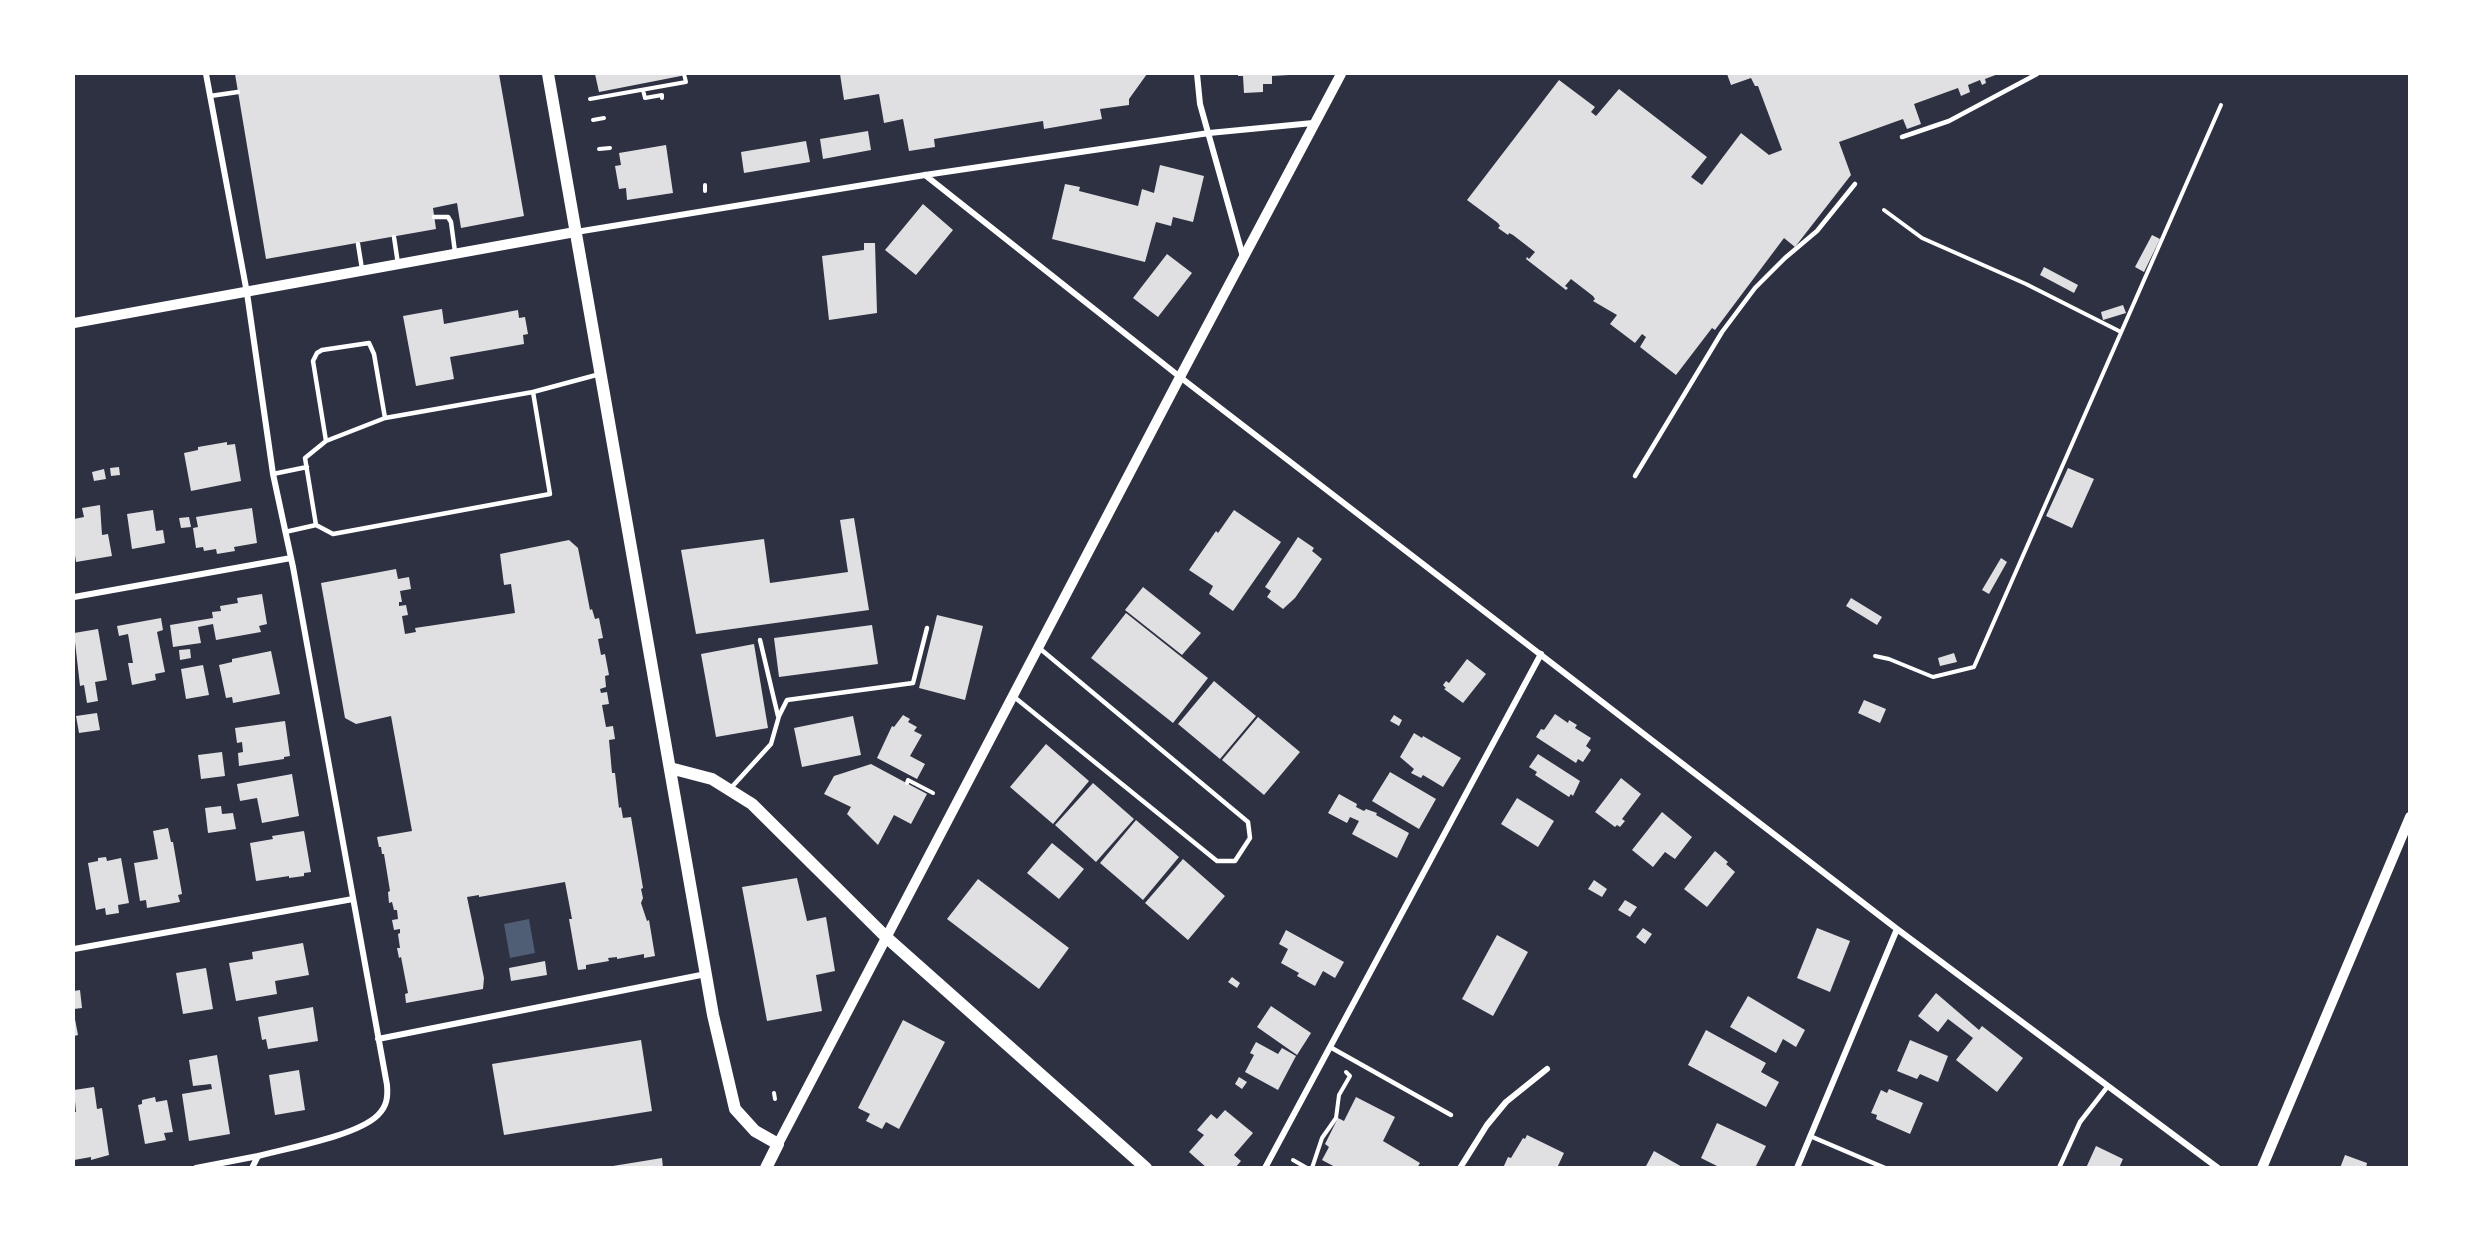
<!DOCTYPE html>
<style>
body{margin:0}
#map{position:relative;width:2483px;height:1241px;overflow:hidden;background:#2d3142;font-family:"Varela Round",sans-serif}
canvas{display:block}
.frame{position:absolute;inset:0;border:75px solid #fff;pointer-events:none}
</style>
<div id="map">
<canvas width="2483" height="1241"></canvas>
<div class="frame"></div>
</div>
<script>
const ctx = document.querySelector('canvas').getContext('2d');
ctx.lineJoin = 'round';
function fillPath(path, color) {
  ctx.fillStyle = color;
  ctx.fill(path, 'evenodd');
}
function trace(path, color, width, dash) {
  ctx.strokeStyle = color;
  ctx.lineWidth = width;
  ctx.lineCap = dash ? 'butt' : 'round';
  ctx.setLineDash(dash || []);
  ctx.stroke(path);
}
fillPath(new Path2D(`
 M529 919 535 953 510 958 504 924Z`), '#4f5d75');
fillPath(new Path2D(`
 M235 74H499L524 216 461 228 457 203 433 208 436 229 266 259Z
 M595 74H686V75L599 92Z
 M840 74H1147L1129 99V105L1100 109 1102 119 1044 129 1043 121 934 139 935 147 909 151 903 119 884 123 879 94 844 100Z
 M1238 74H1289V75L1272 76V84H1263V92L1244 93 1243 76H1238Z
 M1727 74H1998L1985 79 1986 83 1982 85 1980 80 1968 85 1970 92 1961 96 1958 88 1914 104 1921 124 1907 129 1903 119 1839 142 1851 175 1795 247 1784 238 1715 330 1712 328 1676 375 1640 347 1646 337 1642 334 1635 343 1610 324 1617 315 1593 301 1595 299 1593 296 1571 279 1565 286 1568 288 1566 290 1526 259 1527 257 1529 259 1535 252 1513 235 1509 233 1508 235 1498 228 1500 226 1498 223 1467 200 1559 80 1595 107 1591 112 1596 116 1619 89 1707 157 1691 177 1702 185 1741 133 1769 155 1782 150 1758 86H1755L1751 78 1731 85Z
 M868 131 871 150 823 159 820 139Z
 M806 141 810 162 744 173 741 152Z
 M666 145 673 193 627 200 626 188 619 189 615 166 621 165 619 153Z
 M1160 165 1204 176 1193 222 1173 217 1171 226 1156 222 1145 262 1052 239 1065 184 1080 187 1079 191 1138 206 1142 189 1154 193Z
 M923 204 953 230 916 275 885 250Z
 M2152 235 2160 239 2144 272 2135 267Z
 M864 243H875L877 313 829 320 822 256 864 250Z
 M1167 254 1192 273 1158 317 1133 298Z
 M2044 267 2078 285 2074 293 2040 275Z
 M2123 305 2126 313 2103 320 2101 312Z
 M442 309 444 324 518 310 519 318 525 317 528 334 523 335 524 344 450 357 454 379 416 386 403 316Z
 M227 442V445L235 444 241 481 191 491 184 453 198 450V447Z
 M119 467 120 475 111 476 110 468Z
 M2068 468 2094 479 2072 528 2046 516Z
 M104 469 106 479 94 481 92 472Z
 M100 505 102 535 108 534 112 556 76 562 74 548V519L84 517 82 508Z
 M252 508 257 543 234 547 235 551 217 554 216 549 204 551 203 547 196 548 193 528 198 527 196 517Z
 M153 510 156 531 163 530 165 543 132 549 127 514Z
 M1234 510 1281 542 1233 611 1209 594 1213 586 1189 570 1216 531 1218 533Z
 M189 517 191 527 181 528 179 518Z
 M854 518 869 610 696 634 681 550 764 539 770 583 848 572 840 520Z
 M1298 537 1314 548 1312 551 1322 559 1295 598 1283 609 1267 597 1271 591 1265 587Z
 M569 540 578 548 590 610 592 609 595 619 599 618 603 638 598 639 601 655 605 654 609 675 605 676 606 687 600 689 601 693 607 692 609 704 602 705 606 727 613 726 615 739 609 740 612 773H615L619 808 621 807 623 818 631 817 643 888 641 889 643 898 641 903 647 921 649 920 655 956 644 958V954L617 959V957L608 958 609 961 586 965V969L578 970 569 919H572L565 882 479 897V895L467 897 484 978 483 989 406 1003 405 994 408 993 401 957 399 958 397 948H400L398 934 400 933V929L394 930 392 920 398 919 397 910H394L392 902 389 903 388 892 390 891 384 854H382L381 847H379L377 837 412 831 391 716 356 724 345 718 321 583 396 569 398 579 409 577 411 589 400 591 402 602H399V606L406 605 408 615 402 616 405 634 416 632 415 628 515 613 511 584 504 585 500 554Z
 M2001 558 2007 562 1989 594 1982 590Z
 M1143 587 1201 633 1182 655 1125 610Z
 M262 594 267 624 259 626 261 632 216 640 213 624 198 627 201 643 173 647 170 625 213 618 212 612 221 611 220 606 238 603 237 598Z
 M1851 598 1882 617 1877 625 1846 606Z
 M1126 613 1208 678 1173 723 1091 658Z
 M937 615 983 626 965 700 919 688Z
 M161 618 163 630 157 632 165 672 155 674 156 680 132 685 128 663H133L128 634 119 636 117 626Z
 M872 625 878 664 779 677 774 638Z
 M98 629 107 680 95 682 98 701 87 703 84 685 80 686 74 633Z
 M754 644 768 728 716 737 701 654Z
 M190 649 191 658 180 660 179 650Z
 M271 651 280 694 233 703 232 697 226 698 219 665 232 662V659Z
 M1954 653 1957 662 1940 666 1938 658Z
 M1467 659 1486 674 1463 703 1444 689 1446 688 1443 685 1446 681 1449 683Z
 M203 665 209 695 186 699 181 669Z
 M1214 681 1256 716 1220 759 1178 724Z
 M1864 700 1886 709 1880 723 1858 713Z
 M97 713 100 730 79 733 76 716Z
 M1555 714 1568 723 1569 720 1577 725 1575 728 1591 738 1586 746 1591 750 1583 762 1578 759 1576 763 1536 737 1541 729 1544 730Z
 M903 715 910 719 908 722 917 727 914 731 922 735 910 756 925 764 917 779 877 758 892 726 894 727Z
 M1394 715 1402 720 1399 726 1390 721Z
 M853 716 861 755 802 767 794 728Z
 M1258 717 1300 752 1264 795 1222 760Z
 M285 721 290 756 284 757V759L239 766 238 753 243 752 242 742 237 743 235 728Z
 M1414 733 1422 738 1423 736 1461 758 1443 787 1423 775 1421 778 1411 773 1414 769 1400 757Z
 M1046 744 1089 781 1053 824 1010 787Z
 M222 752 225 776 201 779 198 755Z
 M1538 754 1580 781 1573 796 1571 794 1569 797 1535 775 1537 772 1529 767Z
 M871 764 927 794 911 824 894 815 878 845 847 814 851 807 824 794 834 776Z
 M1390 772 1436 799 1419 829 1372 801Z
 M292 774 299 816 262 823 257 798 240 801 237 784Z
 M1621 778 1641 794 1622 819 1625 821 1620 827 1617 825 1615 827 1595 812Z
 M1093 783 1134 819 1096 862 1055 825Z
 M1339 794 1357 804 1356 807 1364 811 1366 809 1377 813 1376 815 1409 833 1397 858 1352 834 1359 821 1350 817 1347 823 1328 813Z
 M1517 798 1554 821 1538 847 1501 824Z
 M221 806 222 814 233 813 236 829 208 833 205 808Z
 M1662 812 1692 837 1675 859 1665 852 1653 867 1632 850Z
 M1136 820 1179 857 1143 900 1100 863Z
 M168 828 171 842H173L182 894 178 895 180 902 147 908 146 900 140 901 134 863 158 859 153 831Z
 M304 831 311 872 304 873V876L289 878V876L256 881 250 843 273 839 272 836Z
 M1052 843 1084 869 1059 899 1027 873Z
 M1715 851 1728 862 1726 864 1735 872 1707 907 1684 889Z
 M106 857 107 861 121 858 129 903 118 905 119 913 106 915 105 908 96 910 88 863 98 861V858Z
 M1183 859 1225 896 1188 940 1145 903Z
 M797 878 807 921 826 917 835 971 816 975 822 1011 767 1021 742 887Z
 M978 879 1069 948 1039 989 947 919Z
 M1594 880 1607 889 1602 897 1588 889Z
 M1625 900 1637 907 1630 917 1618 910Z
 M1643 928 1652 934 1645 944 1636 937Z
 M1817 928 1850 941 1830 992 1797 978Z
 M1286 930 1344 962 1335 978 1323 971 1315 986 1297 976 1299 973 1281 963 1288 949 1279 944Z
 M1497 935 1528 952 1493 1016 1462 999Z
 M303 943 309 975 275 981 277 994 236 1001 229 963 253 959 252 952Z
 M545 961 547 975 511 981 509 968Z
 M206 968 213 1009 183 1014 176 973Z
 M1232 977 1240 983 1237 988 1228 982Z
 M80 990 82 1008 74 1009V991Z
 M1936 993 1979 1030 1982 1026 2023 1058 1997 1092 1956 1060 1973 1038 1948 1019 1938 1032 1918 1016Z
 M1748 996 1805 1030 1796 1047 1783 1039 1776 1053 1730 1027Z
 M1271 1006 1311 1033 1297 1055 1257 1027Z
 M313 1007 318 1041 268 1049 266 1039 262 1040 258 1017Z
 M74 1014 78 1035 74 1036Z
 M903 1020 945 1042 899 1129 886 1122 882 1129 866 1121 870 1114 858 1108Z
 M1706 1030 1766 1063 1761 1072 1779 1082 1766 1107 1688 1065Z
 M641 1040 652 1111 504 1135 492 1064Z
 M1910 1040 1948 1056 1938 1082 1920 1074 1917 1079 1897 1071Z
 M1256 1042 1278 1054 1282 1048 1296 1056 1278 1090 1245 1072 1254 1055 1250 1053Z
 M217 1055 230 1134 189 1141 182 1094 212 1089 211 1084 193 1086 189 1060Z
 M299 1070 305 1110 275 1115 269 1075Z
 M1239 1077 1247 1082 1242 1089 1235 1084Z
 M94 1087 97 1109 102 1108 109 1155 91 1160V1157L74 1160V1112H76L74 1090Z
 M1889 1089 1923 1103 1910 1134 1876 1119 1877 1115 1871 1113 1881 1090 1887 1093Z
 M155 1097 156 1102 167 1100 173 1132 164 1133 166 1140 145 1144 138 1105 142 1104V1100Z
 M1356 1097 1395 1117 1383 1141 1420 1163 1417 1168H1337L1322 1160 1329 1147 1325 1144 1338 1118 1344 1121Z
 M1225 1110 1253 1133 1234 1155 1241 1161 1235 1168H1207L1189 1152 1204 1135 1197 1130 1211 1114 1217 1119Z
 M1717 1123 1766 1146 1755 1168H1721L1701 1158Z
 M1527 1135 1564 1153 1557 1168H1503L1508 1157 1511 1158 1523 1138 1525 1139Z
 M2096 1146 2123 1159 2119 1168H2086Z
 M1654 1151 1684 1168H1645Z
 M2345 1155 2367 1163 2366 1168H2340Z
 M662 1158 663 1168H613V1166Z`), '#e0e0e3');
trace(new Path2D(`
 M643 90 645 98 662 95V98
 M590 99 686 82 684 74
 M593 120 604 118
 M599 149 610 148
 M705 185V191
 M1884 210 1922 238 2026 284 2121 332
 M1875 656 1889 659 1933 677 1974 667 2221 105
 M907 783 908 780 933 793
 M774 1093 775 1099
 M1293 1160 1307 1168
 M1312 1168 1322 1138 1336 1118 1339 1095 1350 1076 1346 1072`), '#fff', 4);
trace(new Path2D(`
 M210 96 238 92
 M1902 137 1949 121 2037 74
 M434 217H448L451 222 455 252
 M394 237 398 264
 M358 244 362 269
 M533 392 600 374
 M326 441 313 361 317 353 322 350 369 343 374 354 385 418
 M273 474 307 467
 M1635 476 1722 332 1755 288 1785 258 1817 231 1855 184
 M285 532 316 525 333 534 550 494 533 392 385 418 326 441 305 458 316 525
 M760 640 778 716
 M1013 696 1217 861H1235L1250 838 1248 822 1038 647
 M730 789 771 744 779 716 787 700 913 683 927 628
 M1330 1047 1451 1115
 M1810 1136 1885 1168
 M2059 1168 2080 1122 2108 1086`), '#fff', 4.5);
trace(new Path2D(`
 M206 74 247 293 273 474 293 567 387 1085C388 1097 387 1106 378 1115 357 1136 288 1148 258 1156L252 1168
 M1197 74 1200 104 1243 257
 M925 175 1180 377 1897 929 2218 1168
 M576 232 925 175 1209 133 1313 123
 M74 597 291 558
 M74 949 353 899
 M378 1039 706 974
 M196 1168 258 1156
 M1265 1168 1541 654
 M1460 1168 1487 1125 1506 1102 1547 1069
 M1797 1168 1897 929`), '#fff', 6);
trace(new Path2D(`
 M74 323 575 232
 M778 1144 1180 377 1341 74
 M2262 1168 2410 817`), '#fff', 10);
trace(new Path2D(`
 M548 74 713 1015 735 1109 755 1131 778 1144 766 1168
 M670 768 712 779 752 804 886 937 1146 1168`), '#fff', 12);
</script>
